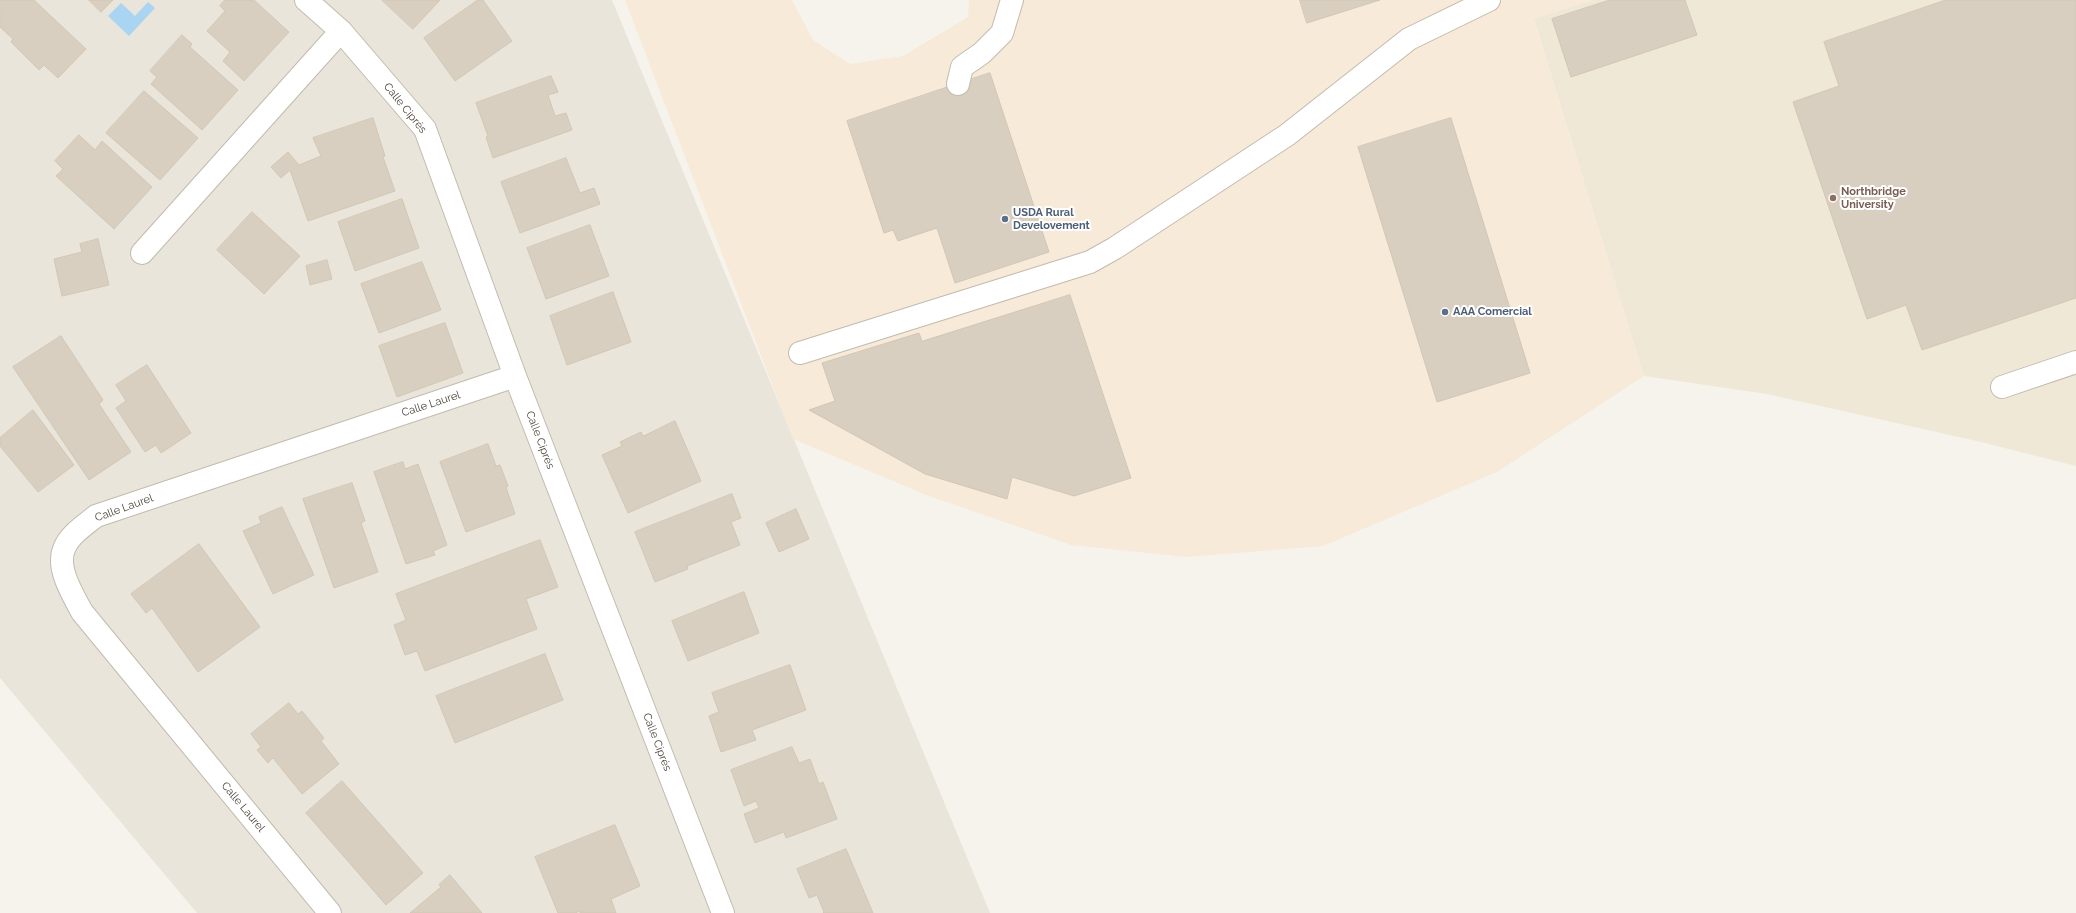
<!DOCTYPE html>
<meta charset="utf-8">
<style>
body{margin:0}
canvas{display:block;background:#f6f3ec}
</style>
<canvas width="2076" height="913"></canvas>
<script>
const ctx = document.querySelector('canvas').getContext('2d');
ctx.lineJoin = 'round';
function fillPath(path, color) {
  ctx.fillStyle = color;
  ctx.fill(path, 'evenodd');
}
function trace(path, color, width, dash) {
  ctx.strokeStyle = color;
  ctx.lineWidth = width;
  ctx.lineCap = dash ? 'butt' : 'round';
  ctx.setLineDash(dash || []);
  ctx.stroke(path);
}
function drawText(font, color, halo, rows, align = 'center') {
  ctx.font = font + ' Raleway,sans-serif';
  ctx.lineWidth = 4;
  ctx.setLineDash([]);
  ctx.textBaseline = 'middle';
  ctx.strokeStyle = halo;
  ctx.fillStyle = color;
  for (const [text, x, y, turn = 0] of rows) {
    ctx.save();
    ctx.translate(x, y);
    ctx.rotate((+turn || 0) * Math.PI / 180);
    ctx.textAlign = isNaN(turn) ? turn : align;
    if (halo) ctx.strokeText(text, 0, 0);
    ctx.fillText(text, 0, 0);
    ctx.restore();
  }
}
fillPath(new Path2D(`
 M0 0H612L990 913H197L0 678Z`), '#eae5da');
fillPath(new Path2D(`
 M625 0H792L813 40 850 64 903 56 968 17 969 0H1593L1534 20 1644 376 1497 472 1323 546 1187 557 1071 545 929 496 793 439Z`), '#f7ead8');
fillPath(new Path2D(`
 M1593 0H2076V466L1981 442 1767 394 1644 376 1534 19Z`), '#efe8d6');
fillPath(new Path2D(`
 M148 2 155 8 129 36 108 16 121 3 135 16Z`), '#a9d4f2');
const building = new Path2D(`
 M0 0H34L86 49 58 78 44 65 39 70 11 42 13 39 0 27Z
 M89 0H113L101 12Z
 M225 0H254L289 32 244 81 223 61 230 52 207 31 225 11 220 6Z
 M382 0H440L413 29Z
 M478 0H483L512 41 455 81 424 38Z
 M1300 0H1380L1307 23Z
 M1610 0H1685L1697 35 1571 77 1552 19Z
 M1946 0H2076V298L1922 350 1906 305 1867 319 1793 102 1839 86 1824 42Z
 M182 35 192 44 190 47 238 90 202 130 151 84 157 77 150 71Z
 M990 73 1049 252 955 283 937 228 898 241 893 230 884 233 847 121Z
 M551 76 558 92 548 95 555 116 566 113 572 130 493 158 486 137 488 136 476 103Z
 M144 91 198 138 160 180 106 133Z
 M373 118 385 156 383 157 395 191 308 221 290 170 281 178 271 167 288 152 299 165 321 156 313 138Z
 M1451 118 1530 373 1437 402 1358 147Z
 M79 135 95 150 102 141 152 187 114 229 56 176 63 169 55 161Z
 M566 158 580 193 594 188 600 204 520 233 501 182Z
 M402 199 419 248 355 271 338 222Z
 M252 212 300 256 264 294 217 250Z
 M590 225 609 276 546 299 527 248Z
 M98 239 109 285 62 296 54 259 82 252 80 244Z
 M327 260 332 279 310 285 306 266Z
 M422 262 441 310 379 333 361 284Z
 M613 292 631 342 567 365 550 316Z
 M1070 295 1131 478 1074 496 1012 477 1007 499 925 474 809 410 835 401 822 363 919 333 922 341Z
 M445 323 463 373 397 397 379 346Z
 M61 336 103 400 99 404 131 452 89 480 13 367Z
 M147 365 191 433 161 453 156 445 145 452 116 408 126 401 116 385Z
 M33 410 74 465 38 492 0 446V438Z
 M675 421 701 481 628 513 602 455 622 446 620 442 641 432 643 436Z
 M488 444 496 466 500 465 508 486 506 487 515 514 466 532 440 462Z
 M403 462 405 469 418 464 447 545 433 551 435 555 406 564 374 472Z
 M352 483 365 521 361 523 378 572 334 588 303 499Z
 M732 494 741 518 731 522 740 545 687 566 688 569 655 582 635 532Z
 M282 507 314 575 273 594 243 531 261 523 259 517Z
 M796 509 809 539 779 552 766 523Z
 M540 540 558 587 526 599 537 629 425 671 417 651 405 655 394 625 406 620 396 594Z
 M199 544 260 627 198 672 152 608 146 613 131 594Z
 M744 592 759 633 688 661 672 621Z
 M545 654 563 700 455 743 436 696Z
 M790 665 806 710 752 730 756 740 721 752 709 716 719 712 712 693Z
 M289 703 298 714 302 711 324 738 321 741 339 764 302 794 273 758 268 763 257 750 261 747 251 734Z
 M792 747 799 763 810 759 819 784 823 782 837 819 786 838 784 832 755 843 744 814 759 808 756 801 744 806 731 770Z
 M342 781 423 873 386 905 306 813Z
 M615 825 640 886 611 899 616 913H580V911L575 913H558L535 857Z
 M846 849 873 913H823L824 912 817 895 809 898 797 869Z
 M450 875 482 913H410L441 887 439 885Z`);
fillPath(building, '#d8cfc1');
trace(building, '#d3c7b4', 1);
const minor = new Path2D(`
 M306 0 341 31 425 129 515 376 723 913
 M958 84 962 67 982 53 1002 33 1012 0
 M142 253 341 31
 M800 353 1090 262 1115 248 1287 135 1409 39 1489 0
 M2002 387 2076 362
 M330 913 82 612C73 595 56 568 64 549 69 535 85 525 96 516L515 376`);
trace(minor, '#c2bbae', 24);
trace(minor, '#fff', 22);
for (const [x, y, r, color] of [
 [1833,198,4,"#8d6e63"],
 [1005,219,4,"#5c6f8a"],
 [1445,312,4,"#5c6f8a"]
]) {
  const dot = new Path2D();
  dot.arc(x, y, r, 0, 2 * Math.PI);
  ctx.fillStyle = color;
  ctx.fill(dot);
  trace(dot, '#fff', 1.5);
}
drawText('11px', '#4b4439', '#fff', [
 ["Calle Ciprés",405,108,51],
 ["Calle Laurel",431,404,-18],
 ["Calle Ciprés",540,440,69],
 ["Calle Laurel",124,508,-20],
 ["Calle Ciprés",657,742,69],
 ["Calle Laurel",243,807,50]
]);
drawText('bold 11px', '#785e54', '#fff', [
 ["Northbridge",1841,192],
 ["University",1841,205]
], 'left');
drawText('bold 11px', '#4e5e75', '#fff', [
 ["USDA Rural",1013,213],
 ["Develovement",1013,226],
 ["AAA Comercial",1453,312]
], 'left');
</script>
